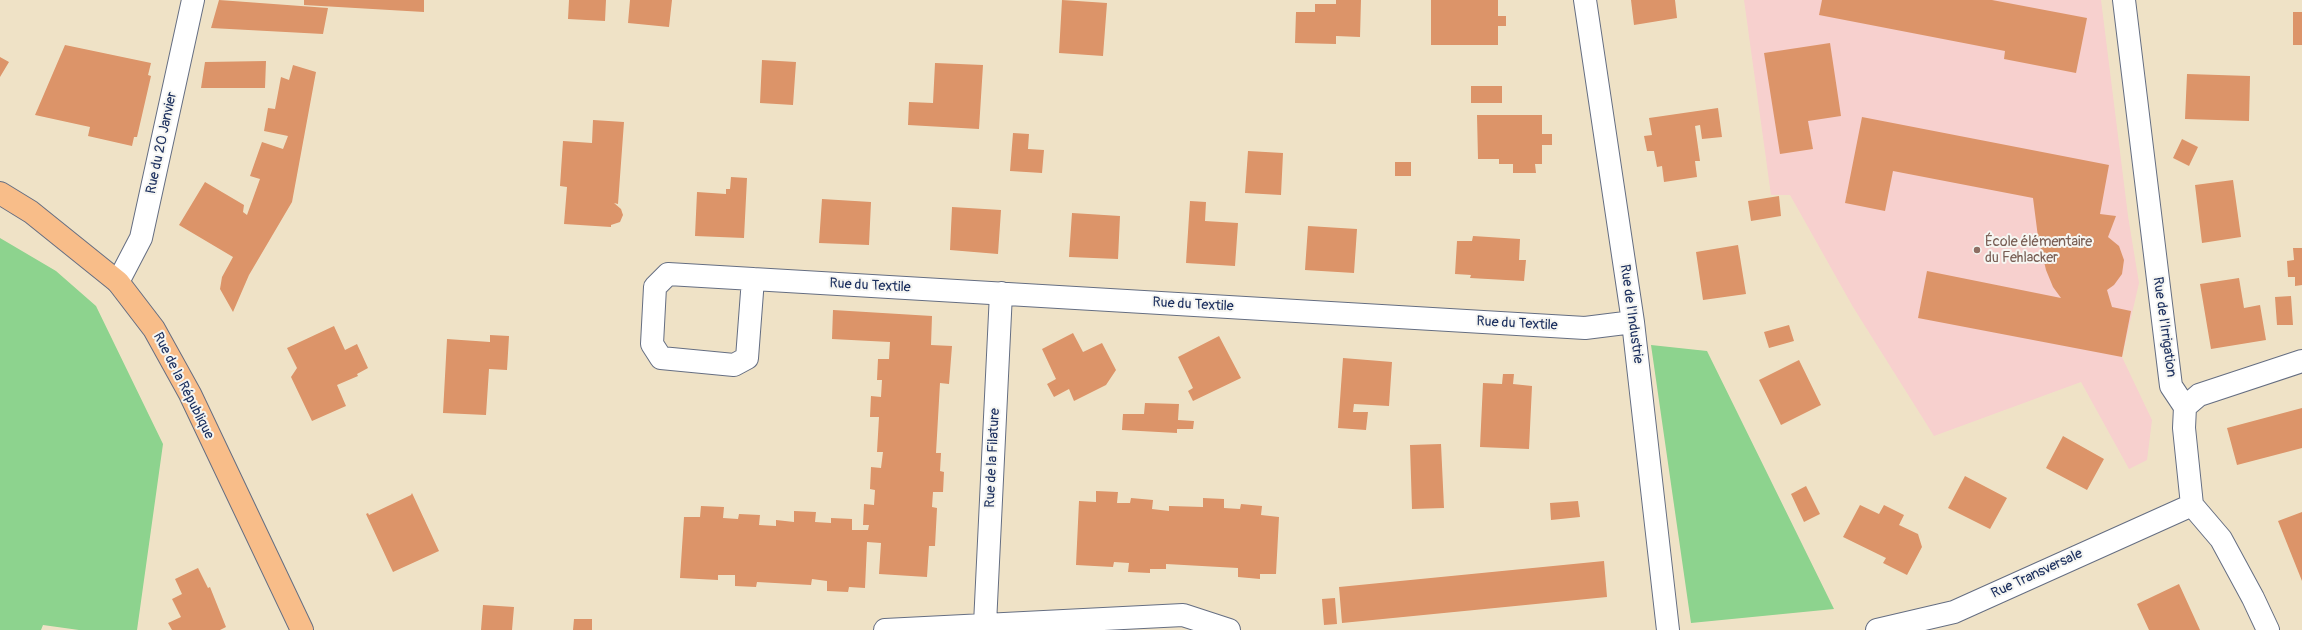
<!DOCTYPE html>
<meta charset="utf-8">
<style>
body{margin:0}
canvas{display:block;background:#efe2c6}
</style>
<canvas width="2302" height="630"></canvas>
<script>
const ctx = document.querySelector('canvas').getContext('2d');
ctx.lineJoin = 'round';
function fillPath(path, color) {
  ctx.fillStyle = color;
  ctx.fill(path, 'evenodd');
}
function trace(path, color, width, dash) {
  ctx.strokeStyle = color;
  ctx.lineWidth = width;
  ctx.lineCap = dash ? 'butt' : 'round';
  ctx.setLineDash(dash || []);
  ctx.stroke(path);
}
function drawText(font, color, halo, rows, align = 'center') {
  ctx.font = font + ' Pangolin,sans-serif';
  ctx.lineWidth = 4;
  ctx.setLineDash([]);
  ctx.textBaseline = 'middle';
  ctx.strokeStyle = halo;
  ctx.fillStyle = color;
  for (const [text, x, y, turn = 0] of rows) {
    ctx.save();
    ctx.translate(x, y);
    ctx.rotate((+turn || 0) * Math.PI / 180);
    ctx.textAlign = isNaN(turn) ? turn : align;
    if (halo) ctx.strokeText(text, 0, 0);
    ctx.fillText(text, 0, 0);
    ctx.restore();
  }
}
fillPath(new Path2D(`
 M1744 0H2101L2128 216 2139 283 2122 357 2152 420 2147 460 2129 469 2081 382 1934 436 1853 307 1790 195H1771Z`), '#f7d0ce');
fillPath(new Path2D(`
 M0 238 56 271 96 306 163 444 137 630H79L43 625 41 630H0Z
 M1651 345 1707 351 1834 609 1691 623Z`), '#8dd38e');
fillPath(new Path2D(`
 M219 0 328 8 323 34 211 28Z
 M304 0H424V12L304 5Z
 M569 0H606L605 21 568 19Z
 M630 0H672L669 27 628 23Z
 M1062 0 1107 3 1103 56 1059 53Z
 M1336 0H1361L1360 37 1336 36V44L1295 43 1296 12H1315V4H1336Z
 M1431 0H1498V16H1506V26H1498V45H1431Z
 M1631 0H1675L1677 18 1634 25Z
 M1822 0H1992L2087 18 2076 73 2004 59 2005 51 1819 15Z
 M2293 12H2302V45H2293Z
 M1830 43 1841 116 1808 121 1813 149 1780 154 1764 53Z
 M65 45 151 63 148 75 151 76 137 137H134L132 146 88 136 90 127 35 115Z
 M0 57 9 62 0 77Z
 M762 60 796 62 793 105 760 103Z
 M266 61 265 88H201L205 62Z
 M935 63 983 65 979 129 908 125 909 102 933 103Z
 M293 65 316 72 292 202 249 275 233 312 220 289 222 277 233 257 179 225 205 182 244 205 243 212 247 215 260 179 250 176 262 142 283 149 288 136 264 131 268 108 275 109 281 77 289 80Z
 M2187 74 2250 76 2249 121 2185 119Z
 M1471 86H1502V103H1471Z
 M1718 108 1722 137 1702 139 1700 125 1695 126 1700 161H1695L1697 177 1664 182 1662 166 1657 167 1654 151H1647L1644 136 1652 135 1649 118Z
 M1477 115H1542V134H1552V145H1542V164H1535L1536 173H1513V164H1499V159H1478Z
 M1862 117 2109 165 2100 214 2116 216 2108 237 2119 246 2124 260 2122 274 2114 285 2107 290 2112 307 2131 311 2122 357 1918 318 1927 271 2061 298 2053 287 2046 270 2038 237 2033 198 1893 171 1885 211 1845 203Z
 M593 120 624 122 618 204 614 203 621 209 623 215 620 222 611 225V227L564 224 567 187 560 186 563 141 592 143Z
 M1013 133 1029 134 1028 149 1044 150 1042 173 1010 171Z
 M2182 139 2198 147 2189 166 2173 158Z
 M1248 151 1283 153 1281 195 1245 193Z
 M1395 162H1411V176H1395Z
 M731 177 747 178 744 238 695 236 697 192 726 194V189H730Z
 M2233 180 2241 237 2202 243 2195 185Z
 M1779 196 1781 216 1751 221 1748 201Z
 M822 199 871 202 869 245 819 243Z
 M1190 201 1206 202 1205 221 1238 223 1235 266 1186 263Z
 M952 207 1001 210 998 254 950 250Z
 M1072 213 1120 216 1118 259 1069 257Z
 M1308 226 1357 229 1354 273 1305 270Z
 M1473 236 1520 239 1519 260H1526L1524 281 1470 278 1471 275 1455 274 1457 241H1472Z
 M1738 245 1746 294 1703 300 1696 252Z
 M2293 248H2302V285L2295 286V277H2288L2287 261 2294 260Z
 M2239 278 2244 308 2260 305 2266 340 2211 349 2200 284Z
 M2291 296 2293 325H2277L2275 297Z
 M833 310 932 316 931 345 952 346 949 384 940 383 936 453H941L940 471 944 472 943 492H933L932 507 937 508 935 546H929L927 577 879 574 881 543 867 542 865 588 849 587 848 592 827 591V581L812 579 811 585 757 582 756 587 735 586V575H718V580L680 578 684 517H700L701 506 724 507 723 518 738 519 739 514 760 515 759 525 776 526V520L794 522V511L816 512 815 522 831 523V518L852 519V530H868L869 525H863L864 504 874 505 875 490 870 489 871 467 881 468 883 452H877L879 417H870L871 396 881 397 882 380H877L878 359H889L890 342 832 339Z
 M1789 325 1794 341 1769 348 1764 332Z
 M334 326 345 350 357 344 368 368 357 374 358 376 337 385 346 406 312 421 291 377 297 368 287 348Z
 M1073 333 1083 352 1102 343 1116 370 1106 385 1074 401 1069 389 1054 397 1047 384 1056 379 1042 349Z
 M490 335 509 336 507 370 489 369 486 415 443 413 447 339 490 342Z
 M1219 336 1241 378 1193 401 1188 391 1193 388 1178 357Z
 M1343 358 1392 362 1389 406 1354 404 1353 412H1368L1366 430 1338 428Z
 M1799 360 1821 405 1781 425 1759 380Z
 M1503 374H1514L1513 384 1532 386 1529 449 1480 447 1483 383 1502 384Z
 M1145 403 1179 404 1178 420 1194 421 1193 429H1177V433L1122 430 1123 414H1144Z
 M2302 408V448L2237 465 2227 428Z
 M2063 436 2104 459 2087 490 2046 468Z
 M1441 444 1444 508 1412 509 1410 445Z
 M1965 476 2007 498 1990 529 1948 508Z
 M1806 486 1820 514 1804 522 1791 494Z
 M1096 491 1118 492 1117 503H1130L1131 498 1153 500 1152 509 1169 511V506L1203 507V498L1224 499V508L1240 509 1241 504 1262 506 1261 515 1279 517 1276 574H1260V579L1238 577V568L1166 564V569H1150V573L1128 572 1129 563 1114 562 1113 567 1076 565 1079 501 1096 502Z
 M412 493 439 551 393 572 366 514 368 513 369 515 411 495Z
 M1578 501 1580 517 1551 520 1550 503Z
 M1860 505 1879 514 1884 505 1904 515 1899 525 1918 534 1922 547 1907 575 1883 563 1886 558 1843 537Z
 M2302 512V581L2278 521Z
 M1604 561 1607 597 1342 623 1339 587Z
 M198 568 208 588 210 587 226 627 220 630H172L168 623 181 617 172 599 182 594 175 579Z
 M2179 584 2200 630H2149L2137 604Z
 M1335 598 1337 624 1324 625 1322 599Z
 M483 605 514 607 512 630H481Z
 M574 619H592V630H573Z`), '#dc9469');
const minor = new Path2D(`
 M1585 0 1633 322 1668 630
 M2124 0 2171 386 2185 407 2184 428 2192 505 2221 539 2253 598 2268 630
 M753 279 747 358 734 365 661 358 652 344 655 287 668 274 1585 328 1633 322
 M118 282 141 238 193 0
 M2185 407 2199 395 2302 361
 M985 624 1001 293
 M885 630 1183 615 1229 630
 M1877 630 1954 612 2192 505`);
const major = new Path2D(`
 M0 193 31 212 118 282 154 329 190 394 302 630`);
trace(minor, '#656e82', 24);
trace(major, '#656e82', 24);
trace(minor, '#fff', 22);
trace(major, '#f8bd89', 22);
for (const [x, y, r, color] of [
 [1977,250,4,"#8d6e63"]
]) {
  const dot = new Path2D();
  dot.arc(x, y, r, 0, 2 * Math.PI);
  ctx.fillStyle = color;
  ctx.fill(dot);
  trace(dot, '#f6f6f2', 1.5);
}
drawText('14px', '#1b2f5e', '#f6f6f2', [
 ["Rue du 20 Janvier",162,143,-78],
 ["Rue du Textile",870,286,3],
 ["Rue du Textile",1193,305,3],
 ["Rue de l'Industrie",1631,314,82],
 ["Rue du Textile",1517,324,3],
 ["Rue de l'Irrigation",2164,327,82],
 ["Rue de la République",183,386,63],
 ["Rue de la Filature",993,458,-87],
 ["Rue Transversale",2037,574,-25]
]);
drawText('14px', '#785e54', '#f6f6f2', [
 ["École élémentaire",1985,242],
 ["du Fehlacker",1985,258]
], 'left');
</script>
